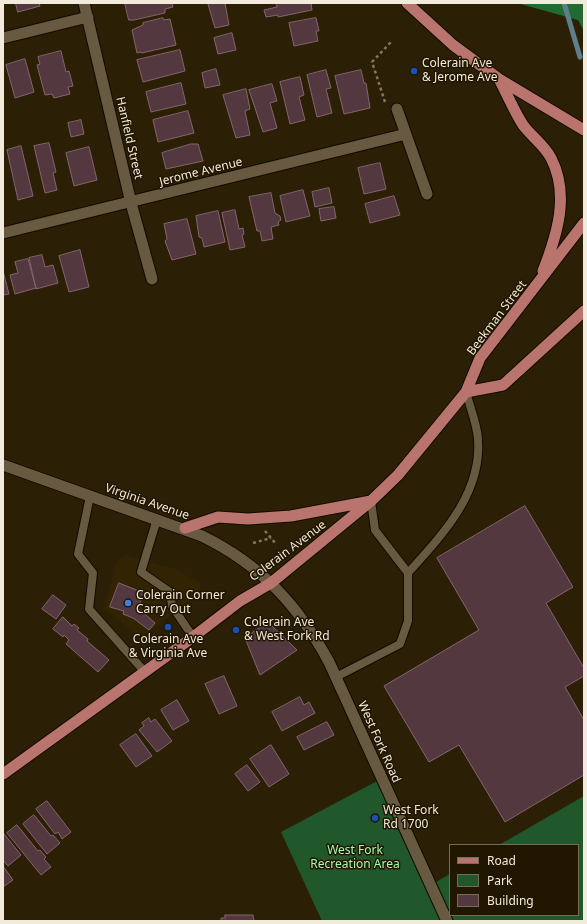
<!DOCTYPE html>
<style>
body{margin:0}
#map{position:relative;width:587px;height:924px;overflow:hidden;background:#2b2006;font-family:"Noto Sans",sans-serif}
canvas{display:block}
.frame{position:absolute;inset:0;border:4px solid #f2eadb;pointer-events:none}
.legend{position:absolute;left:449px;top:844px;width:130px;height:72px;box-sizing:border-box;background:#211600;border:1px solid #756b58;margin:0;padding:5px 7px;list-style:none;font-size:12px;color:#f2eadb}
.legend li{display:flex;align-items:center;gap:8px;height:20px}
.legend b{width:20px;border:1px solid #756b58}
</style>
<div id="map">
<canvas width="587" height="924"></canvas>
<div class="frame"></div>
<ul class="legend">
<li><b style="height:5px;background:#ba746e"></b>Road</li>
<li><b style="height:11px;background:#20572b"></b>Park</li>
<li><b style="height:11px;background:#543840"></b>Building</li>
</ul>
</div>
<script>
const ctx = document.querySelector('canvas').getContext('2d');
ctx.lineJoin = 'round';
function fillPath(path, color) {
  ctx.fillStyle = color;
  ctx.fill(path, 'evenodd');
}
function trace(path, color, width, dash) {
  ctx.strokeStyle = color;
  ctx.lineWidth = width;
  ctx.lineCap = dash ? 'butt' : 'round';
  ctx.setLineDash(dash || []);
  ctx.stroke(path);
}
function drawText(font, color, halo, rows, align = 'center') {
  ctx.font = font + ' "Noto Sans",sans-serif';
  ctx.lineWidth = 3;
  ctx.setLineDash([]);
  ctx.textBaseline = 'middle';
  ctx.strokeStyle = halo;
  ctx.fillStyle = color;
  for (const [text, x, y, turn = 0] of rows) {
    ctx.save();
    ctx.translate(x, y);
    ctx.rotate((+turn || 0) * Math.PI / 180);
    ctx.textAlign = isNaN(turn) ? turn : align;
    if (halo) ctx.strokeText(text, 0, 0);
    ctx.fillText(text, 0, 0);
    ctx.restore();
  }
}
fillPath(new Path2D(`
 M125 555 175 569 201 583 198 594 141 638 104 609 117 561Z`), '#322402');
fillPath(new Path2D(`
 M381 779 431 885 450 874V915H578V845H499L584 796V921H322L281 832Z`), '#20572b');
fillPath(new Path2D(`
 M517 3H584V31L578 20Z`), '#226a32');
trace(new Path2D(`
 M564 3 580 57`), '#5e7e8b', 5);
const building = new Path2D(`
 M16 3H39L40 6 18 12Z
 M125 3H172L173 7 165 9V13L134 20H129Z
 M225 3 229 25 215 28 208 4Z
 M276 3H311L312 10 283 16 278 17V15L266 17 264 10 277 7Z
 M163 18 164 20 170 19 176 45 142 53 141 52 137 53 132 30 143 25V23Z
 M316 18 319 31H316L318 41 294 46 289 23Z
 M232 33 236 50 218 54 214 38Z
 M180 50 185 71 143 82 137 60Z
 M61 51 66 72 69 71 73 86 68 87 70 94 54 98 52 94 45 95 37 65 40 64 38 57Z
 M25 59 34 92 15 98 6 65Z
 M216 69 220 85 205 88 202 73Z
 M326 70 331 88 326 89 332 113 317 117 307 75Z
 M361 70 364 83H366L370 108 344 114 335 76Z
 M300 77 304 95 299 97 305 120 290 124 280 82Z
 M181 83 186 104 151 112 146 92Z
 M272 84 277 101 270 103 277 128 263 132 249 90Z
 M246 89 250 109 245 111 250 135 236 138 223 95Z
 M188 111 194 133 158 142 153 120Z
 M81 120 84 134 71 137 68 123Z
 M49 143 56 172 53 173 57 190 45 193 34 146Z
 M191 144H198L203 161 166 169 162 153Z
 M21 146 33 196 18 200 7 150Z
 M89 147 97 180 74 186 66 153Z
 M380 163 386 189 364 194 358 168Z
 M329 188 332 203 315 207 312 192Z
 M303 190 310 216 286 222 280 196Z
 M271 193 275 213 280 216 281 220 278 222 279 225 271 227 273 239 262 241 260 231H257L249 197Z
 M394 196 400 215 370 223 365 204Z
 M334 207 336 218 321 221 319 209Z
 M235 210 239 229 243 228 244 234 242 235 245 247 230 250 222 213Z
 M218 211 225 242 204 247 202 238 199 237 196 216Z
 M187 219 196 254 172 260 165 241 167 239 164 224Z
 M80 250 89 287 69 292 59 256Z
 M42 255 45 267 53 265 58 283 36 289 29 258Z
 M28 259 36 288 15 294 10 275 18 273 15 262Z
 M3 271 9 294 3 295Z
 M525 506 573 587 546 603 584 668V676L565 687 584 720V775L505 822 459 745 429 762 384 686 479 630 437 558Z
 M119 583 144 593 138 608 155 623 149 630 133 618 123 614 124 611 110 607Z
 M53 595 66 605 56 619 42 609Z
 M63 617 72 626 74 624 79 628 77 630 88 639 87 641 109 660 98 672 66 644 69 640 64 635 63 637 53 629Z
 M268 622 297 650 260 675 245 638Z
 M224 676 237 706 219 714 205 684Z
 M300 697 304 705 309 702 315 713 282 731 272 712Z
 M177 700 189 721 173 730 161 710Z
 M149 718 151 722 155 719 172 741 157 752 139 730 144 726 142 723Z
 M327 722 334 735 304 750 297 737Z
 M136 734 152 756 136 767 120 745Z
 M271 745 289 774 269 787 250 759Z
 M247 765 260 782 248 791 235 774Z
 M47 801 71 832 62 839 58 832 55 834 36 809Z
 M34 815 51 836 53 835 60 843 47 854 23 824Z
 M17 825 38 851 40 850 46 857 44 859 51 867 41 875 7 833Z
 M4 834 21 855 8 866 3 860Z
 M3 866 13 880 3 887Z
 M225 915H253L254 921H221V918H225Z`);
fillPath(building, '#543840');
trace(building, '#84646d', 1);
const service = new Path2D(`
 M90 496 78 554 93 573 89 609 144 671
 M371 501 375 530 408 573
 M157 519 141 572 170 592 172 606 193 637
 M336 677 400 644 408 621V573C442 535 482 494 478 439 477 424 470 407 466 392`);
const minor = new Path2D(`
 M84 3 131 203 152 279
 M3 38 88 17
 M397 109 427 194
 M3 233 406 134`);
const tertiary = new Path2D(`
 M3 465 202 536C261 565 298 605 329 662L447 921`);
const primary = new Path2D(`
 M407 3 453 45 499 79 584 130
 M499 79C507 94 514 111 523 125 532 137 544 145 551 158 570 195 557 235 543 271
 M466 392 503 385 584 311
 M185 528 218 517 248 519 291 516 371 501
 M3 774 193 637 240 601 271 583 371 501 398 475 466 392 480 358 584 223`);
trace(service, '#130900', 10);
trace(minor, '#130900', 13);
trace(tertiary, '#130900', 13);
trace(primary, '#130900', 13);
trace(new Path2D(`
 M385 102 372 62 391 42
 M265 531 276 544
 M253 543 271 538`), '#807661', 2.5, [3, 3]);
trace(service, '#675a40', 8);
trace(minor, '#675a40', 11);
trace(tertiary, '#675a40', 11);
trace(primary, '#ba746e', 11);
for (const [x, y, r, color] of [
 [414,71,4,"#1a4fb4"],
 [128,603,4,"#3f7fe0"],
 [168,627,4,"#1a4fb4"],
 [236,630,4,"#1a4fb4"],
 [375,818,4,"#1a4fb4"]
]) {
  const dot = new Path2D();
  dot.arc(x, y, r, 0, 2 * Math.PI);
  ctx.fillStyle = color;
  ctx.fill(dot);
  trace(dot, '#211600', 1.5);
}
drawText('12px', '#f2eadb', '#211600', [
 ["Colerain Ave",422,64],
 ["& Jerome Ave",422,78],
 ["Colerain Corner",136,596],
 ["Carry Out",136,610],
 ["Colerain Ave",244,623],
 ["& West Fork Rd",244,637],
 ["Colerain Ave",168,640,"center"],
 ["& Virginia Ave",168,654,"center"],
 ["West Fork",383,811],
 ["Rd 1700",383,825]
], 'left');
drawText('12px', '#f2eadb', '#211600', [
 ["Hanfield Street",129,138,77],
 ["Jerome Avenue",201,172,-14],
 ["Beekman Street",497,318,-53],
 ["Virginia Avenue",147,502,19],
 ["Colerain Avenue",288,551,-37],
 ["West Fork Road",379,742,66]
]);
drawText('12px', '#a0fead', '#211600', [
 ["West Fork",355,851],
 ["Recreation Area",355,865]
]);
</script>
